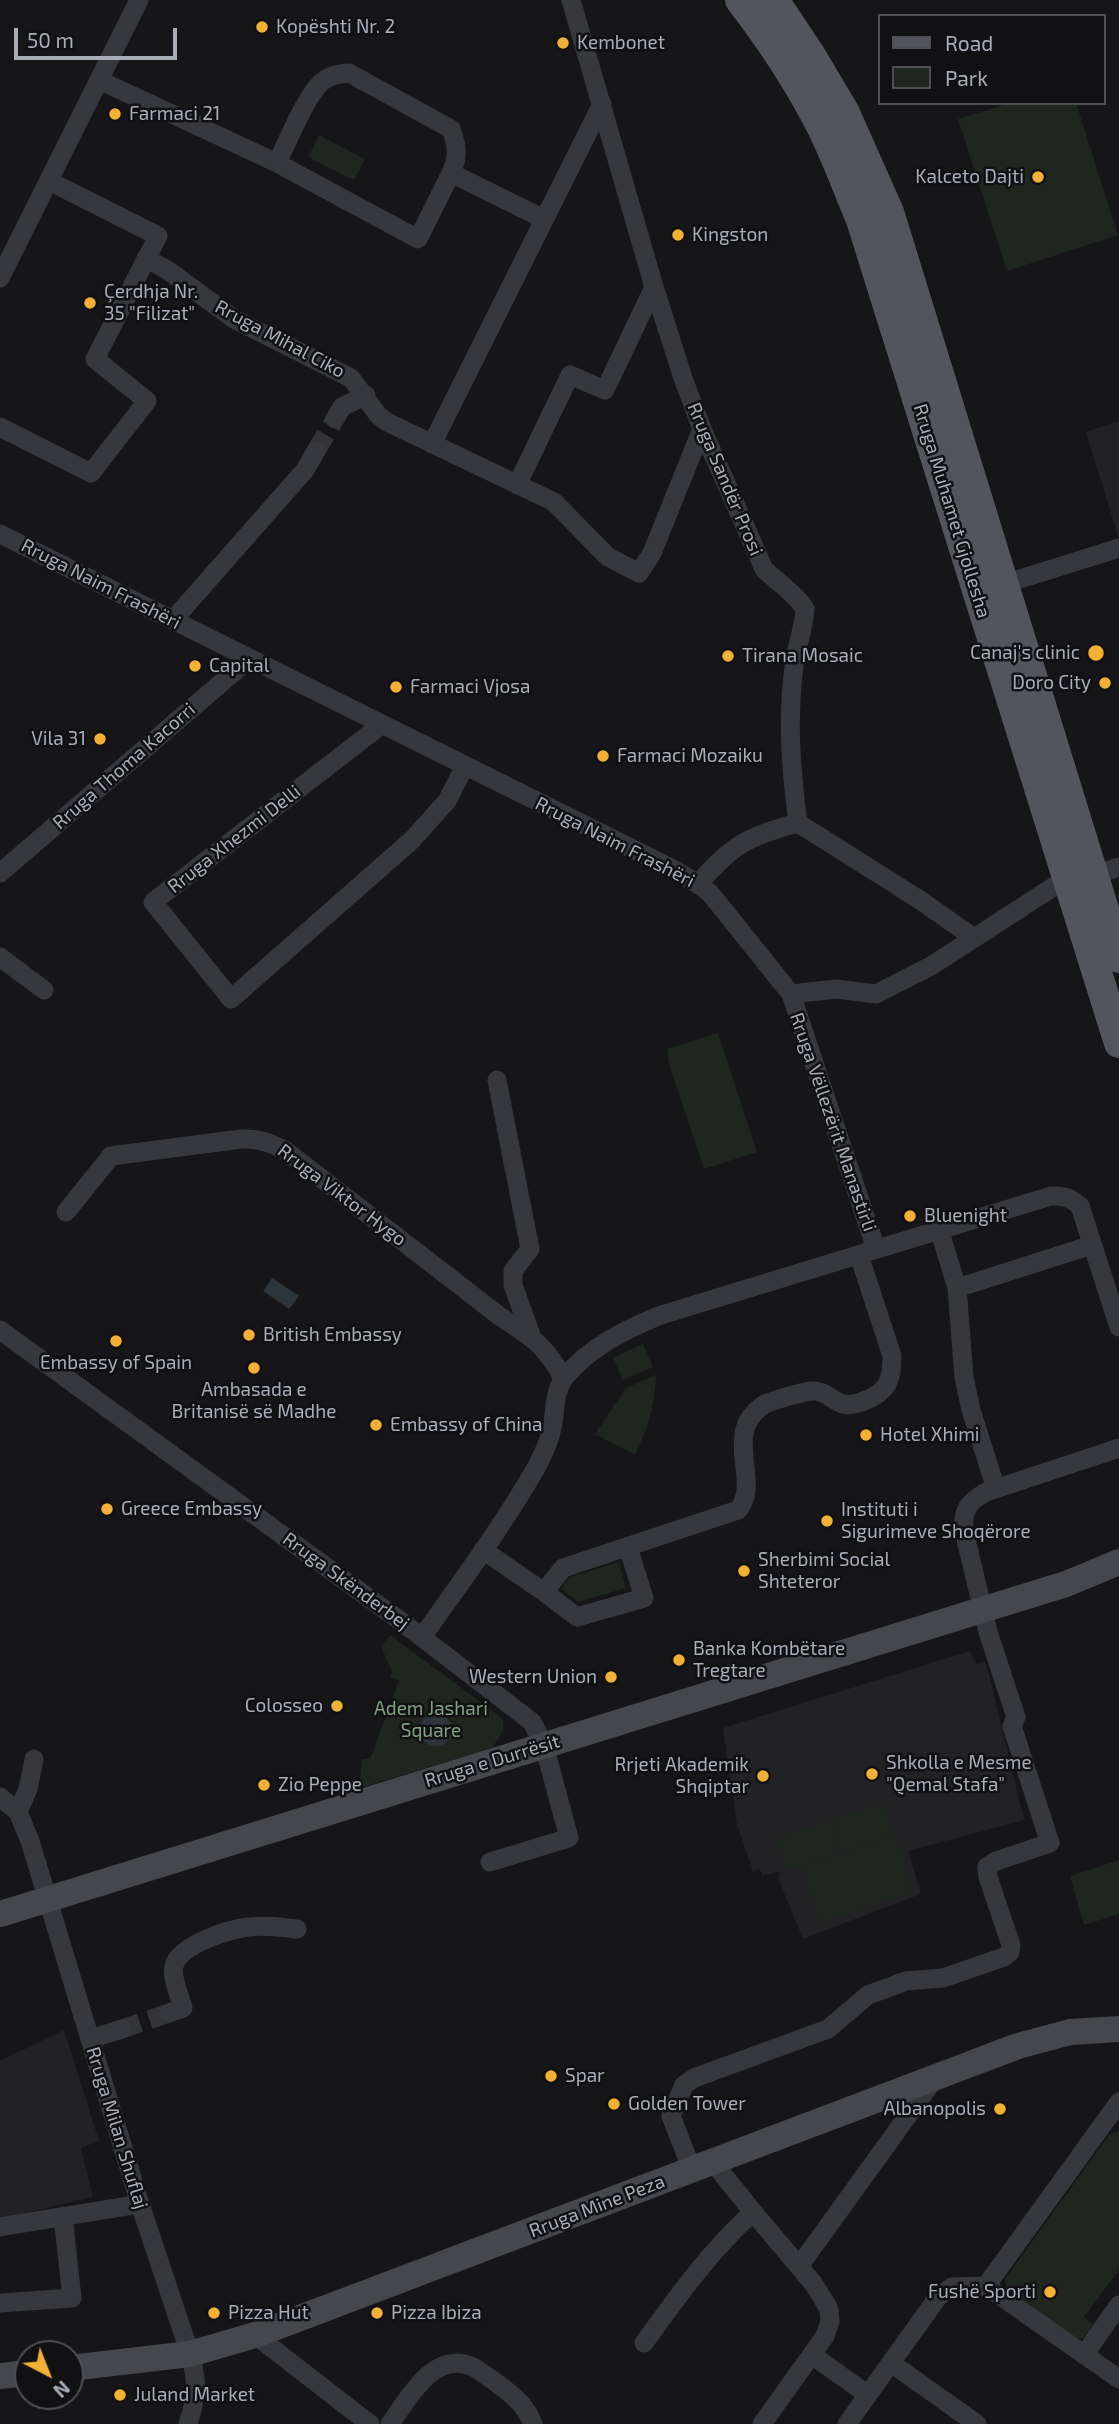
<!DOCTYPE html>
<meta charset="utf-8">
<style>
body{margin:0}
#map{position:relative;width:1119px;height:2424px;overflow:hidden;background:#161618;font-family:"Exo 2",sans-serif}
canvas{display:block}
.legend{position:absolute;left:878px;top:14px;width:228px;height:91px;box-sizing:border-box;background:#111113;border:2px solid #4d4f55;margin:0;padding:9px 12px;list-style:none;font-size:21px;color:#a8adb8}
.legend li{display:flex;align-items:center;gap:14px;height:35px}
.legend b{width:35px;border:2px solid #4d4f55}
.north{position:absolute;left:14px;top:2340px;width:70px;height:70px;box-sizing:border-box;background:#111113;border:2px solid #4d4f55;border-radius:50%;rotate:138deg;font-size:19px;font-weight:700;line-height:28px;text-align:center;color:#a8adb8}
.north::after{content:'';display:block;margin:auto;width:24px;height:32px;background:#f2b134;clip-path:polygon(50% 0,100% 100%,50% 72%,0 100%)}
.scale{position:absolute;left:14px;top:28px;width:163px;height:32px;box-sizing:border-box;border:4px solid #a8adb8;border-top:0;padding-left:9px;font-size:21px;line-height:24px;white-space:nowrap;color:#a8adb8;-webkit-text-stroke:5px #111113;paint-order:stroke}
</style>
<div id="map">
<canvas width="1119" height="2424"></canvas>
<ul class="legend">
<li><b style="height:9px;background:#53555c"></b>Road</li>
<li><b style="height:19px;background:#1e261f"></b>Park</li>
</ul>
<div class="north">N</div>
<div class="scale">50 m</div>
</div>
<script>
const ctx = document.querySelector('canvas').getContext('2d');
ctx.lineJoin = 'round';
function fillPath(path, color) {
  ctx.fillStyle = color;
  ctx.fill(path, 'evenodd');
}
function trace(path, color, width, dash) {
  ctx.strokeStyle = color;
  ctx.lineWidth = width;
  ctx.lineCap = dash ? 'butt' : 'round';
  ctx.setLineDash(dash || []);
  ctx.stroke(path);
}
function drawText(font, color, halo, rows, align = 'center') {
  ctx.font = font + ' "Exo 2",sans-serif';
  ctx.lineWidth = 5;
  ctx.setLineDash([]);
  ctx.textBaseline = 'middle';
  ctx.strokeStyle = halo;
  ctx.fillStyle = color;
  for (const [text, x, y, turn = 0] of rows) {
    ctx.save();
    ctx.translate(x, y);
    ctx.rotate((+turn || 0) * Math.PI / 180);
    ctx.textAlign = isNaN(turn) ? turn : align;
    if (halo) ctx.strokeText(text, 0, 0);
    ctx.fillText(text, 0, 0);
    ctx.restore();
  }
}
fillPath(new Path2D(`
 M1119 421V540L1086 432Z
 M970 1651 976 1664 986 1662 1024 1820 908 1851 921 1894 803 1939 778 1878 780 1871 762 1876 760 1869 753 1871 737 1825 723 1728Z
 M64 2030 99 2141 81 2148 93 2197 0 2219V2061Z`), '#222225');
fillPath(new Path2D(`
 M1010 103H1076L1118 235 1007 271 958 119Z
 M319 135 365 159 354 180 308 157Z
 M718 1033 757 1152 704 1169 670 1068 667 1049Z
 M643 1344 653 1367 623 1380 613 1358Z
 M656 1375C655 1404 648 1429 635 1455L595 1434 626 1388Z
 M619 1562 626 1588 578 1602 561 1589 570 1577Z
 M390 1635 498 1715 503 1719V1731L492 1748 363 1787 360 1780 362 1759H370L399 1681 390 1677 392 1672 381 1646Z
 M883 1803 894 1834 843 1851 832 1820Z
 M829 1821 839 1853 788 1870 778 1838Z
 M895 1836 913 1892 820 1923 802 1868Z
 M1119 1860V1914L1084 1925 1070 1876Z
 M1115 2132H1119V2270L1084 2317 1093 2325 1083 2338 1077 2339 1007 2290 1005 2279 1109 2135Z`), '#1e261f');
fillPath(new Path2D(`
 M272 1278 299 1296 289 1309 263 1291Z
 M420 1730a16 16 0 1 1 32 0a16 16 0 1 1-32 0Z`), '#2c353c');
trace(new Path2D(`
 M316 451 335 419
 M122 2029 169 2013`), '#333438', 19, [19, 10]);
trace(new Path2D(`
 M571 0 654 287 683 378 702 429 764 569C776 581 797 595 805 609 804 628 796 647 794 667 787 721 791 770 798 823
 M99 80 277 163 418 239 451 173 544 219
 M277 163C287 143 307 93 323 81 331 75 339 74 349 73L451 129C457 145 459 156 451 173
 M146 258 169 271 234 319 351 378 378 415 387 422 554 502 608 557 639 573 652 553 702 429
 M0 278 139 0
 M335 419 342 407 366 395
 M0 427 91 473 147 401 95 359 158 236 49 181
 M432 444 602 104
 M517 485 570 375 605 390 654 287
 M0 534 671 868 698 884 710 893 791 994 876 1249
 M1004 584 1119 548
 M173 620 305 470 316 451
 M381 725 153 902 231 999 412 840 447 801 465 766
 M798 823 920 900 974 938
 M0 873 249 659
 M1094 875 1119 867
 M698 884C732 845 748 836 798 823
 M0 957 44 990
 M791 994 836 989 876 994 931 966 1067 878
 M497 1080 530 1249 513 1271V1285L532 1338
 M66 1212 111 1156 241 1139C259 1138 271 1143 286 1151L498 1315C529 1336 546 1344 563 1379
 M940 1232 957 1288 964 1377 971 1410 996 1489
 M957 1288 1092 1245
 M0 1330 402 1622 532 1722 544 1745 569 1838 490 1862
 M483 1550 544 1592 563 1568 738 1510C762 1483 722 1434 762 1406 769 1401 805 1391 814 1391 826 1391 832 1401 843 1404 850 1406 857 1403 864 1401 888 1392 892 1380 892 1356L859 1255
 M544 1592 577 1617 644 1598 628 1547
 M422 1637C461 1582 502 1527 536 1468 543 1455 549 1442 552 1428 556 1411 553 1392 565 1377 590 1347 623 1331 658 1316L1051 1196C1064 1196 1070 1197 1080 1206L1119 1327
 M0 1797 18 1812 30 1841 140 2204 190 2354C198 2382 197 2396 188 2424
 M18 1812 28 1789 34 1759
 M169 2013 183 2008C180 1996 171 1978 174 1966 179 1945 229 1929 249 1927 265 1925 281 1927 297 1929
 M90 2039 122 2029
 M713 2162 753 2212 813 2283 829 2309 830 2322 825 2336 762 2424
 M692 2170 671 2116 684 2085 694 2078 828 2029 868 1995 906 1981 943 1978 1004 1957 1010 1952 1011 1945 988 1877 987 1867 996 1861 1050 1843 1012 1726 1016 1717 988 1632 964 1531C962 1511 968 1502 986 1492L1119 1448
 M0 2227 140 2204
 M800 2265 935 2078
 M986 2286 1119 2102
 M986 2286 1119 2379
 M0 2303 72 2298 63 2216
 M255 2335 370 2424
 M644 2343C678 2296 710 2251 753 2212
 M812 2355 868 2395
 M1084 2355 1119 2305
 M891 2363 977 2424
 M390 2424C408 2399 433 2351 471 2366 479 2369 487 2377 494 2381 511 2394 525 2403 533 2424
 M847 2424 938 2297 952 2287 986 2286`), '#37383d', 19);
trace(new Path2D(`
 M0 1914 917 1630 1066 1584 1119 1562
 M70 2368 190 2354 255 2335 1018 2046 1070 2032 1119 2029
 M0 2376 28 2373`), '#45474d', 26);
trace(new Path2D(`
 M740 0C771 40 798 81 821 126 836 156 848 189 861 220L1119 1043
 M774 0 810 54 845 113 889 212 1119 958`), '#53555c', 30);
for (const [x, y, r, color] of [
 [262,27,7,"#f2b134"],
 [563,43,7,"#f2b134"],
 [115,114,7,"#f2b134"],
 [1038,177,7,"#f2b134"],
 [678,235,7,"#f2b134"],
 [90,303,7,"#f2b134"],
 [1096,653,9,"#f2b134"],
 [728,656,7,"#f2b134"],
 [195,666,7,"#f2b134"],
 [1105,683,7,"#f2b134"],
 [396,687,7,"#f2b134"],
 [100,739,7,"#f2b134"],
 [603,756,7,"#f2b134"],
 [910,1216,7,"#f2b134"],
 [249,1335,7,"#f2b134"],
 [116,1341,7,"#f2b134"],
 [254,1368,7,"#f2b134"],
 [376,1425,7,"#f2b134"],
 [866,1435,7,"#f2b134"],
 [107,1509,7,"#f2b134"],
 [827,1521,7,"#f2b134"],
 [744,1571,7,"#f2b134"],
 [679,1660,7,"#f2b134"],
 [611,1677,7,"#f2b134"],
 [337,1706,7,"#f2b134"],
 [872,1774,7,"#f2b134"],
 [763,1776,7,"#f2b134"],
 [264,1785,7,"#f2b134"],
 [551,2076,7,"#f2b134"],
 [614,2104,7,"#f2b134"],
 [1000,2109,7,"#f2b134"],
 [1050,2292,7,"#f2b134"],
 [214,2313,7,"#f2b134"],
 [377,2313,7,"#f2b134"],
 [120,2395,7,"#f2b134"]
]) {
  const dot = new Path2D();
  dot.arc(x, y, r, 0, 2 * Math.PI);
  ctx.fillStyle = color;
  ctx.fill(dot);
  trace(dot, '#111113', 2.5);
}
drawText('19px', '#a8adb8', '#111113', [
 ["Kopështi Nr. 2",276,27],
 ["Kembonet",577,43],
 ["Farmaci 21",129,114],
 ["Kalceto Dajti",1024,177,"right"],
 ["Kingston",692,235],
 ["Çerdhja Nr.",104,292],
 ["35 \"Filizat\"",104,314],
 ["Canaj's clinic",1080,653,"right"],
 ["Tirana Mosaic",742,656],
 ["Capital",209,666],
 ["Doro City",1091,683,"right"],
 ["Farmaci Vjosa",410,687],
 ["Vila 31",86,739,"right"],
 ["Farmaci Mozaiku",617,756],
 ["Bluenight",924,1216],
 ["British Embassy",263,1335],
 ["Embassy of Spain",116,1363,"center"],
 ["Ambasada e",254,1390,"center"],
 ["Britanisë së Madhe",254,1412,"center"],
 ["Embassy of China",390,1425],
 ["Hotel Xhimi",880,1435],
 ["Greece Embassy",121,1509],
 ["Instituti i",841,1510],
 ["Sigurimeve Shoqërore",841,1532],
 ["Sherbimi Social",758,1560],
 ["Shteteror",758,1582],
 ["Banka Kombëtare",693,1649],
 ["Tregtare",693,1671],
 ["Western Union",597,1677,"right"],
 ["Colosseo",323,1706,"right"],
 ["Shkolla e Mesme",886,1763],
 ["\"Qemal Stafa\"",886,1785],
 ["Rrjeti Akademik",749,1765,"right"],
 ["Shqiptar",749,1787,"right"],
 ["Zio Peppe",278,1785],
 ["Spar",565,2076],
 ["Golden Tower",628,2104],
 ["Albanopolis",986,2109,"right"],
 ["Fushë Sporti",1036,2292,"right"],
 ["Pizza Hut",228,2313],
 ["Pizza Ibiza",391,2313],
 ["Juland Market",134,2395]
], 'left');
drawText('19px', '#a8adb8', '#111113', [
 ["Rruga Mihal Ciko",280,339,28],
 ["Rruga Sandër Prosi",725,479,67],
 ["Rruga Muhamet Gjollesha",952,511,73],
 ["Rruga Naim Frashëri",101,584,27],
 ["Rruga Thoma Kacorri",124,766,-41],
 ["Rruga Xhezmi Delli",234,839,-38],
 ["Rruga Naim Frashëri",615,842,27],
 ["Rruga Vëllezërit Manastirli",833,1122,71],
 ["Rruga Viktor Hygo",342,1195,37],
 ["Rruga Skënderbej",346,1581,36],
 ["Rruga e Durrësit",492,1761,-17],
 ["Rruga Milan Shuflaj",117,2128,73],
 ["Rruga Mine Peza",597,2206,-21]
]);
drawText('19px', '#7fa381', '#111113', [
 ["Adem Jashari",431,1709],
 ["Square",431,1731]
]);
</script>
